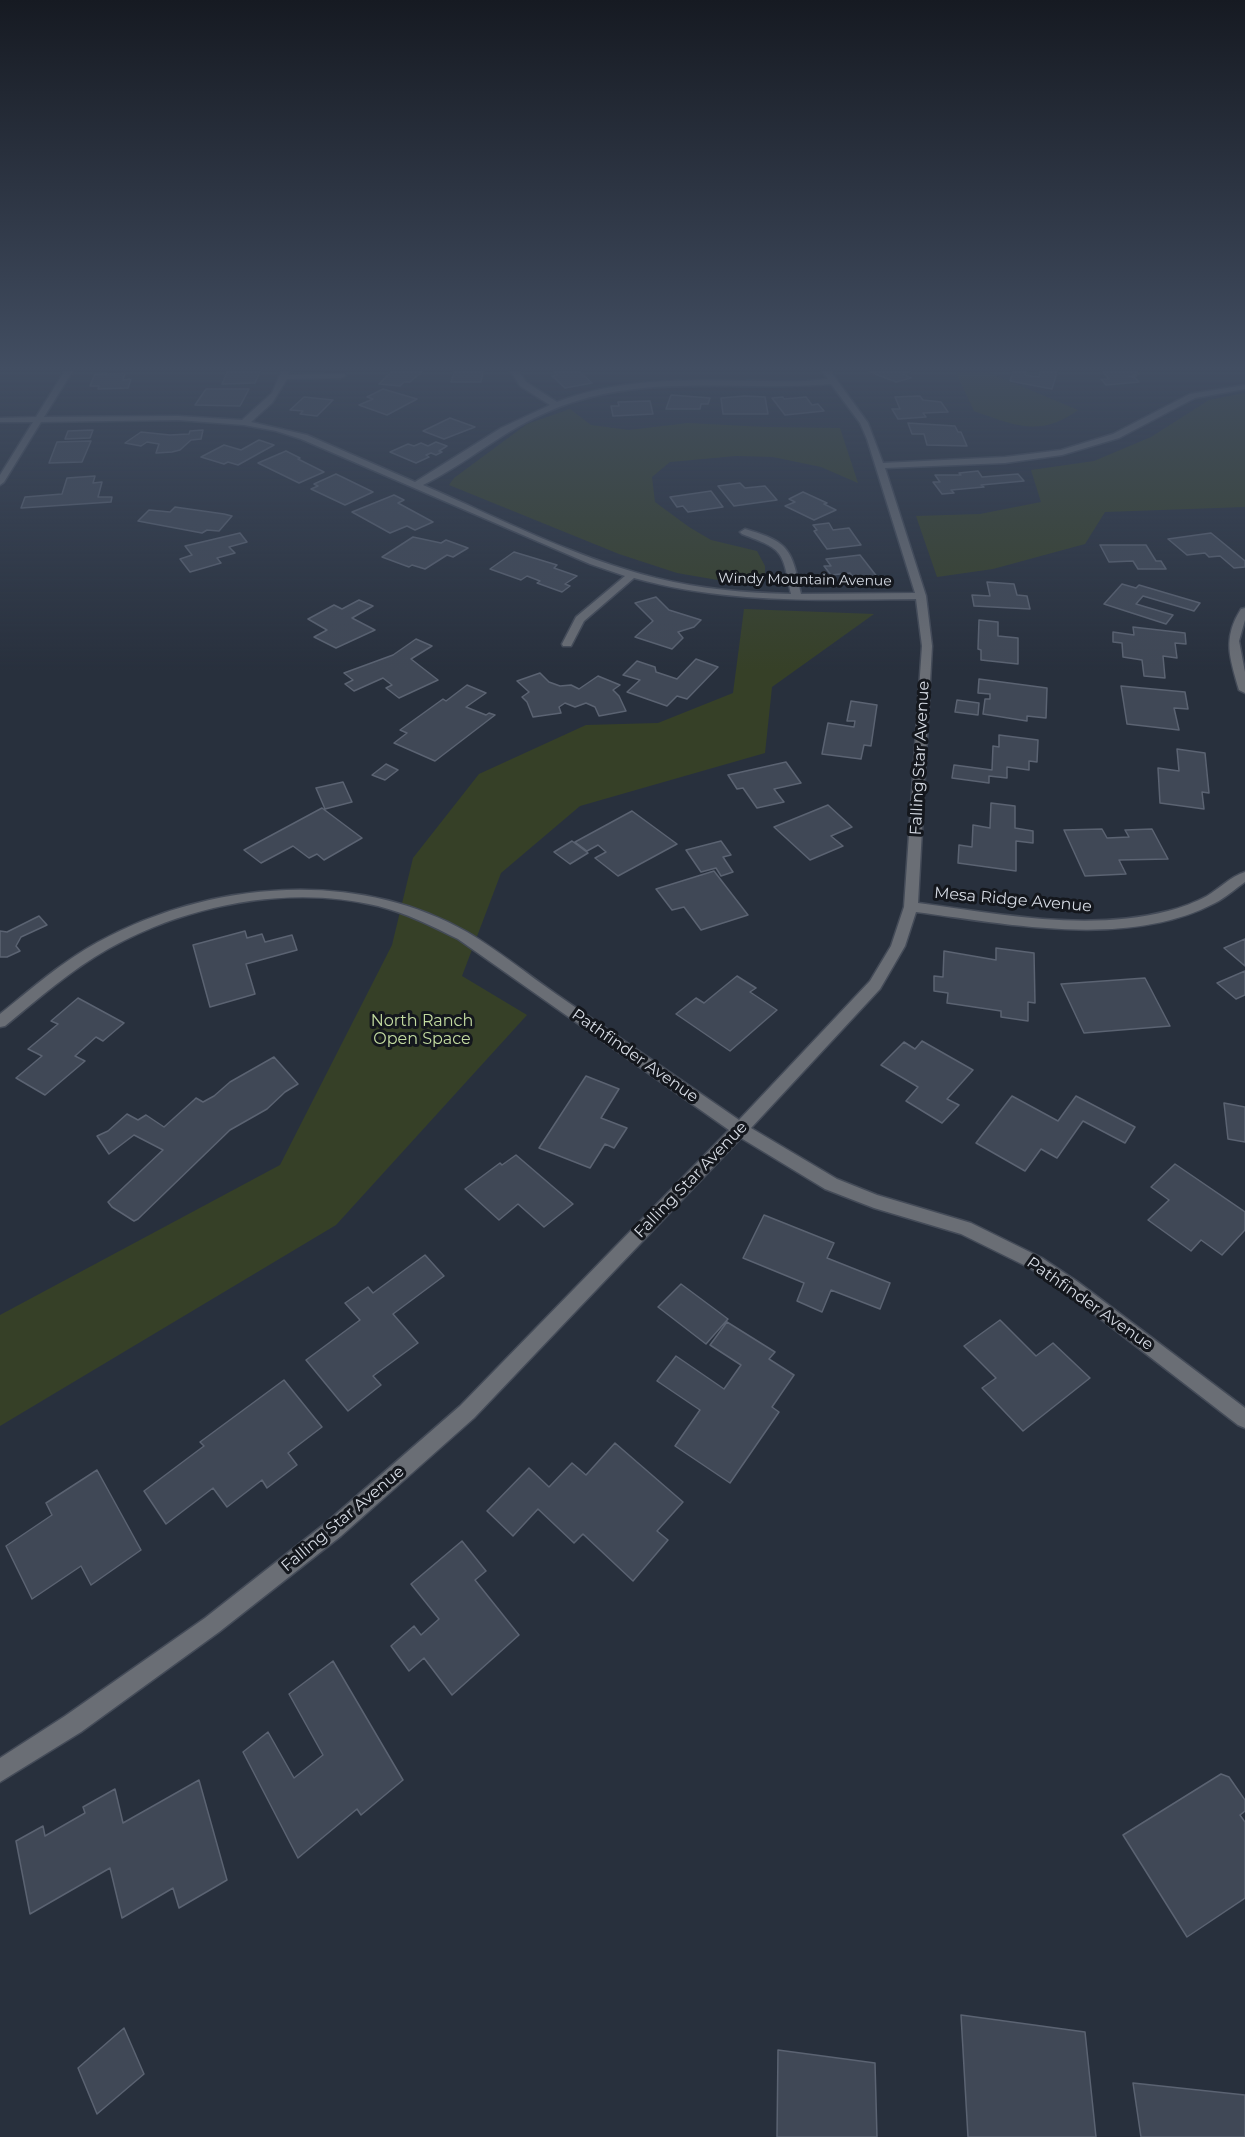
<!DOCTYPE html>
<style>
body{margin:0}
canvas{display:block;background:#28303d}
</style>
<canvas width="1245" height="2137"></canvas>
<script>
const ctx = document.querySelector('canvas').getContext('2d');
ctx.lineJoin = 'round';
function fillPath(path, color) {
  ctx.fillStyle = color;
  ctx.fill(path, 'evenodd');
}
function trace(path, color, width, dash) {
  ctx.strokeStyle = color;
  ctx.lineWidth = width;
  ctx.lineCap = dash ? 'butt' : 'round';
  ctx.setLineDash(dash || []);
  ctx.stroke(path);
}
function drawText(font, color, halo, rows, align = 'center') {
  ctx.font = font + ' Montserrat,sans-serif';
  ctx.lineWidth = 6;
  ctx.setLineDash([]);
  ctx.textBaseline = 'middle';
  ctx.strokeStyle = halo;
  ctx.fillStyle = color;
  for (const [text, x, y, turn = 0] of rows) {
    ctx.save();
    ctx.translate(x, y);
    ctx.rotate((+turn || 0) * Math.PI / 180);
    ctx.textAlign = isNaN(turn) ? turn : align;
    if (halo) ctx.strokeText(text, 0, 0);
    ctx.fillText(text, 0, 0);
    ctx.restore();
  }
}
fillPath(new Path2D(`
 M956 372H987L1078 410C1040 438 1014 425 974 411Z
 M1245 393V507L1105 512 1085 544 993 569 937 577 916 516 980 514 1041 502 1031 470 1094 461 1151 437 1209 400Z
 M570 409 591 425 629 430 688 423 766 427 840 428 858 483 821 467 773 457 736 456 670 462 652 477 655 502 689 527 711 540 757 551 765 566V579L735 583 677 573 619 554 449 485 454 478 527 424Z
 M744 609 874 614 772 687 765 753 580 806 501 873 462 976 527 1015 336 1225 0 1426V1315L280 1165 392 945 413 858 479 774 586 725 658 723 733 693Z`), '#364027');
const building = new Path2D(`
 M227 372H260L255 383 222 384Z
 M391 372H422L410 382H404L400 386 379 384Z
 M454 372H483L481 382H451Z
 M554 372H580L592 383 565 388 552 376 557 375Z
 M870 372H910L903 374 911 378 896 382Z
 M1013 372H1026L1025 375 1039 377 1040 372H1057L1052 389 1010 381Z
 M1103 372H1137L1139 374H1134L1136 376H1129L1135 378 1139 382 1106 385 1101 379H1109Z
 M125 373 123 380 131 379 128 388 98 389 99 386H90L95 374Z
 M206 389H249L240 406 195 405Z
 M383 389 417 399 387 415 359 405 373 399 367 397Z
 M671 395 710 398 708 404H701L700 409H666Z
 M745 396 765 397 768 414H723L721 398Z
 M920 396 923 400 941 402 948 412 923 413 926 417 898 419 892 409H900L895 397Z
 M304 397 333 400 317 416 300 414 303 411 290 410Z
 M783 397 784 399 806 397 812 405 818 404 824 411 785 415 772 398Z
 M650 401 653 414 613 416 611 406H619L618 402Z
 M450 418 475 427 444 439 423 431Z
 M908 423 955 426 958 432H961L967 446 927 445 924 434H912Z
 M93 430 90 438 65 439 68 431Z
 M203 430 201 439 191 440 180 450 172 452 156 453 159 444 147 442 141 446 125 443 141 432 170 435 189 434 190 431Z
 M259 440 274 445 238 465 228 462 224 464 201 457 224 445 241 450Z
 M91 441 82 462 49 463 57 442Z
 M436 442 447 446 439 451 442 452 436 455 431 453 426 455 429 457 416 463 390 452 408 444 414 446 421 443 428 446Z
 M286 451 300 458 298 459 324 472 299 483 258 463Z
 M978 471 982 477 1018 474 1024 481 981 485 984 487 951 490 954 493 942 494 933 482H940L935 475H961L959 473Z
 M336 474 373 492 345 505 311 489 318 486 314 484Z
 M95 476 93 483 102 482 98 497H112L111 502 21 508 25 497 62 494 67 478Z
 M740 483 745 488 765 486 777 500 734 506 718 486Z
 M711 491 723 507 688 512 683 506 677 507 670 497Z
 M803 492 827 503 824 504 836 510 814 520 785 506 795 502 789 499Z
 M394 495 404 500 398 503 433 522 415 530 407 526 390 533 352 512Z
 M175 507 224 514 232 516 219 531 207 530 202 533 138 521 149 510 170 512Z
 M829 523 833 530 849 528 861 545 827 549 814 531 817 530 813 525Z
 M240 533 247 542 229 547 235 553 217 558 221 563 190 572 180 559 192 555 185 546Z
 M1211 533 1245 561V567L1234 568 1220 556 1209 557 1205 553 1187 555 1168 539Z
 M413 537 441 543 446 540 468 548 453 557 447 555 425 569 412 565 409 567 382 557Z
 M1100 545H1146L1156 561H1161L1166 569H1138L1133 561 1109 562Z
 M514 552 557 565 554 568 577 576 565 584 570 586 562 592 537 583 540 581 527 576 521 580 490 569Z
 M860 555 878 578 856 581 850 573 831 575 824 566H831L826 559Z
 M987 582 1014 584 1017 595 1027 596 1030 609 974 606 972 595 990 596Z
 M1122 584 1136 588 1139 585 1200 603 1194 611 1143 596 1136 604 1173 615 1166 624 1104 604Z
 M656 597 669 610 701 620 694 627 678 632 683 638 672 649 635 637 653 621 635 603Z
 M359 600 373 606 352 618 375 630 336 648 314 637 327 630 308 619 334 605 342 609Z
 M979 620 998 622V636L1018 638V664L981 660V650L978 649Z
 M1133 627 1185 633 1186 644 1175 643 1177 658 1163 656 1165 678 1144 676 1142 660 1123 657 1122 643 1113 642V632L1134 635Z
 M416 639 432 646 411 659 438 680 399 698 386 688 392 685 383 678 354 691 345 684 353 680 344 673 393 655Z
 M696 659 718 667 687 699 677 696 667 706 627 692 640 680 623 675 637 661 655 667 656 672 677 679Z
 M540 673 549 682 560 686 571 685 579 689 598 676 620 685 613 690 619 696 626 711 599 716 595 707 586 703 575 707 565 703 559 707 561 713 533 717 527 702 522 697 529 692 517 681Z
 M979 679 1047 688 1046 718 1027 716V721L983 714 985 699H990V694L978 693Z
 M467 685 486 693 466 707 486 715 489 713 495 715 435 761 394 743 407 733 400 730 443 699 446 701Z
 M1121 686 1185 692 1188 709 1174 708 1179 730 1127 724Z
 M957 700 979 703 978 715 955 712Z
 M851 701 877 705 871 746 864 745 861 759 822 754 828 723 854 727 855 721H847Z
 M999 735 1038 740 1037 762 1029 761V770L1007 767V778L989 776V783L952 778 954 765 992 770 993 746 999 747Z
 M1177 749 1205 753 1209 793 1202 792 1204 809 1160 803 1158 768 1179 771Z
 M786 762 801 783 774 789 784 802 757 808 743 788 737 789 728 775Z
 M386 764 398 770 385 780 372 775Z
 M343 782 352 802 325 809 316 788Z
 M991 803 1015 806V828L1033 831V843L1016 841V871L958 863 959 845 972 847 973 825 990 828Z
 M828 805 852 827 831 836 843 846 810 860 774 827Z
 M322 808 362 838 324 860 317 854 309 858 293 846 261 863 244 850Z
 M632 811 677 844 618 876 595 858 606 852 598 845 587 851 575 842Z
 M1102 829 1107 838 1129 837 1125 830 1152 829 1168 859 1119 860 1126 874 1085 876 1064 830Z
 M572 841 588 853 570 864 554 852Z
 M721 841 731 855 723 857 733 872 721 876 716 868 701 872 686 850Z
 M714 871 748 915 701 930 684 907 672 910 656 889Z
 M39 916 47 925 21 937 16 946 20 951 7 957H0V931L7 932Z
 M245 931 247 938 262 934 265 942 292 935 297 950 246 964 255 994 210 1007 193 945Z
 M1245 939V966L1224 948Z
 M996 948 1034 953 1035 1003 1028 1002V1021L1001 1017V1011L947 1003 948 993 934 991V976L943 977 944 951 996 960Z
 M1245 971V995L1236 999 1217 983Z
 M737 976 756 988 750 992 777 1010 730 1051 676 1014 696 998 704 1003Z
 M1145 978 1170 1026 1084 1033 1061 984Z
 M78 998 124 1023 103 1041 96 1037 75 1056 85 1061 45 1095 16 1078 42 1056 28 1049 58 1024 51 1021Z
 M922 1041 973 1070 947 1099 959 1105 942 1123 906 1101 918 1087 881 1065 904 1042 915 1049Z
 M274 1057 298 1084 285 1092 267 1109 230 1130 138 1219 134 1221 112 1207 108 1202 163 1150 134 1135 109 1154 97 1136 108 1131 127 1114 138 1120 146 1115 164 1127 194 1100 196 1098 203 1102 214 1096 230 1082Z
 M586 1076 619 1089 601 1118 627 1128 614 1148 605 1144 590 1168 539 1148Z
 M1012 1096 1058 1121 1076 1096 1135 1127 1125 1143 1083 1121 1057 1158 1041 1149 1025 1171 976 1143Z
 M1224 1103 1245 1107V1142L1228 1139Z
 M516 1155 573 1204 544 1227 518 1204 499 1220 465 1189 500 1163 502 1165Z
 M1175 1164 1245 1212V1230L1222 1255 1201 1240 1191 1251 1148 1220 1169 1200 1151 1187Z
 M764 1215 834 1243 827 1258 890 1283 880 1309 831 1290 822 1312 797 1301 804 1283 743 1258Z
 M425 1255 444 1276 393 1314 418 1343 373 1376 381 1385 348 1411 306 1360 360 1320 345 1303 368 1287 373 1293Z
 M681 1284 728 1319 706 1344 658 1307Z
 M1000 1320 1036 1356 1053 1343 1090 1378 1023 1431 982 1388 996 1378 964 1346Z
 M727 1322 775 1352 769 1359 794 1375 772 1407 779 1412 730 1483 675 1446 700 1410 657 1381 676 1356 724 1389 741 1365 710 1345Z
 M284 1380 322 1427 288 1453 297 1465 267 1488 262 1480 227 1507 213 1488 166 1524 144 1491 204 1446 200 1442Z
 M615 1443 683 1502 657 1531 668 1540 633 1581 583 1534 574 1543 538 1509 513 1536 487 1511 529 1468 549 1487 572 1463 586 1475Z
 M97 1470 141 1550 91 1585 81 1566 32 1599 6 1546 52 1515 46 1503Z
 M462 1541 486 1571 475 1580 519 1635 452 1695 424 1658 409 1671 391 1646 414 1626 421 1635 439 1619 411 1584Z
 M333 1661 403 1780 361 1815 357 1809 298 1858 243 1752 268 1732 294 1778 323 1755 289 1694Z
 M1221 1774 1229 1777 1245 1800V1811L1240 1815 1245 1822V1898L1187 1937 1123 1835Z
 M199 1780 227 1880 179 1908 173 1888 122 1918 110 1868 30 1914 16 1841 43 1826 45 1836 85 1813 83 1807 115 1789 123 1823Z
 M961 2015 1085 2032 1096 2137H968Z
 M124 2028 144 2074 97 2114 78 2068Z
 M778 2050 875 2063 877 2137H777Z
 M1133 2083 1245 2095V2137H1141Z`);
fillPath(building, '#404856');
trace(building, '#5b6372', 1.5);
const minor = new Path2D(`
 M64 372H72L44 417 178 416 242 420 272 393 281 372H289L288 375 344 374 345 376 341 378 287 379 272 403 251 422 307 435 415 482 501 428 550 405 520 386 511 372H519L526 382 557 402C638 371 722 383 807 381L828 379 823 372H831L868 423 883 463 1005 457 1061 450 1113 434 1190 394 1245 385V389L1195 398 1119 438 1062 455 1005 463 885 468 926 596 932 646 918 903C999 914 1087 932 1168 911 1180 908 1196 902 1207 896 1219 889 1231 876 1245 872V882C1235 889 1225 898 1215 903 1127 949 1009 924 916 912L905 946 880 989 751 1128 837 1179 877 1195 971 1223 1042 1258 1078 1282 1245 1408V1428L1238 1425 1066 1292 1030 1268 961 1234 874 1208 825 1189 741 1138 474 1418 341 1536 219 1632 81 1732 0 1782V1758L65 1716 205 1618 327 1522 460 1406 729 1130 458 939C432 926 406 913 378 906 289 884 186 905 108 949 71 970 38 999 5 1026L0 1027V1014C31 989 63 961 98 942 210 881 354 868 467 932 498 950 527 974 556 994 617 1036 678 1078 739 1120L870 981 891 946 904 907 922 646 916 599C821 600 727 604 634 578L584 621 571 646H563L562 644 576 617 625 576 590 564 301 439 276 431 244 425 178 420 41 422 4 482 0 485V475L33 422H0V418L36 417ZM831 384 860 423 867 439 915 593 801 594C792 550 790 542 745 529L740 532 742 534C784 550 782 550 791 594 746 593 700 589 656 578 575 558 499 518 423 485 468 463 503 430 552 410 643 372 737 392 831 384Z
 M1245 608V620L1239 641 1245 672V693L1239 690C1230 658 1222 639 1241 609Z`);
trace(minor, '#444b58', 3);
fillPath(minor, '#6a6e75');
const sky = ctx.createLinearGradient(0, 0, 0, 671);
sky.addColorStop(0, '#161a22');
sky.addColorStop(0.55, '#424e62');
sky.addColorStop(1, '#424e6200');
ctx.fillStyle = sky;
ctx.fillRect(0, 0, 1245, 671);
drawText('14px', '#d5dae3', '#14171d', [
 ["Windy Mountain Avenue",805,580,1]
]);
drawText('16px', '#d5dae3', '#14171d', [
 ["Falling Star Avenue",920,758,-87],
 ["Mesa Ridge Avenue",1013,900,5],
 ["Pathfinder Avenue",635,1056,35],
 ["Falling Star Avenue",691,1180,-46],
 ["Pathfinder Avenue",1090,1304,35],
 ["Falling Star Avenue",343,1519,-40]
]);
drawText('16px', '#c4dca1', '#14171d', [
 ["North Ranch",422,1021],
 ["Open Space",422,1039]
]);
</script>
